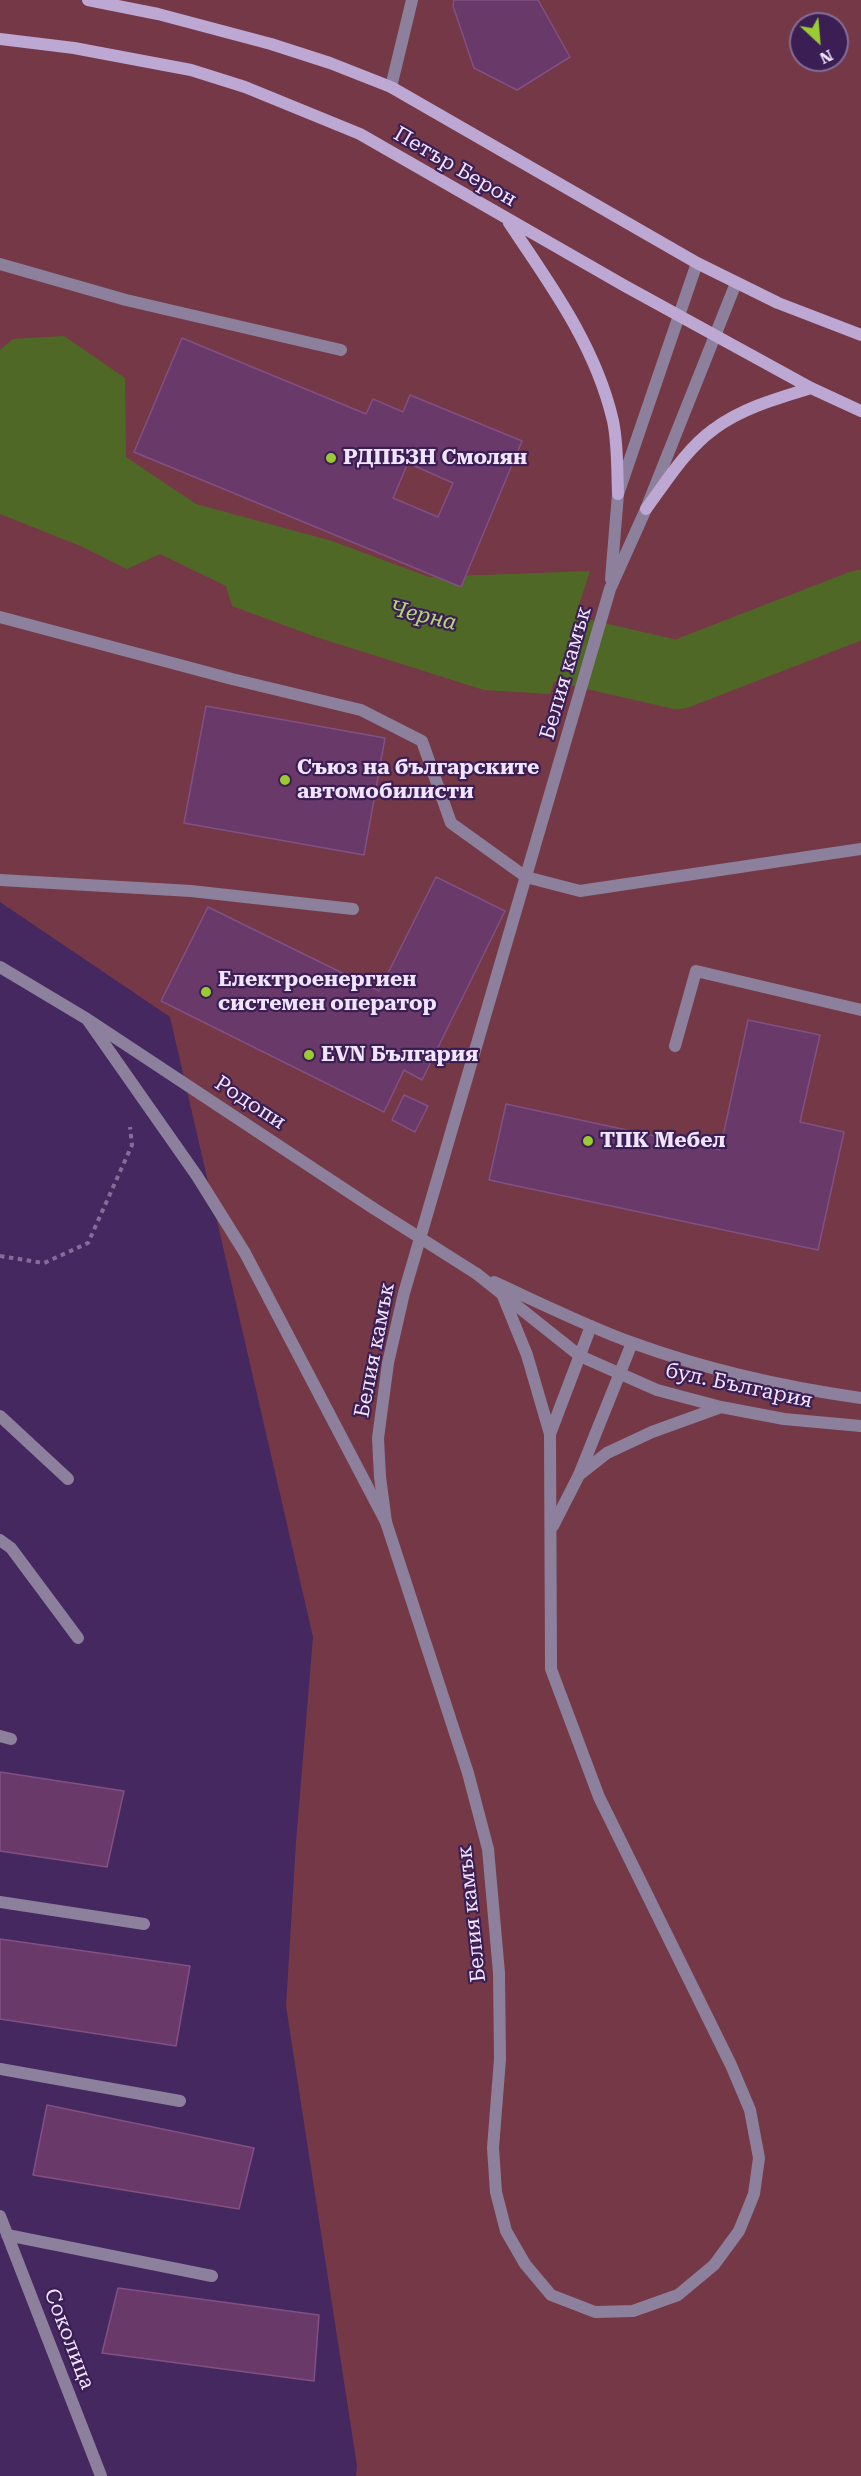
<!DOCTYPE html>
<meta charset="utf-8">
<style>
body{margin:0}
#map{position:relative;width:861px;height:2476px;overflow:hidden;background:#45285f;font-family:"Roboto Serif",serif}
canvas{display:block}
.north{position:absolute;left:789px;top:12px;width:60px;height:60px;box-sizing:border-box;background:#3b1e54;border:2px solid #836d98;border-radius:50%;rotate:154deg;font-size:16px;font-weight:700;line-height:24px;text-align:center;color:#f0e4ff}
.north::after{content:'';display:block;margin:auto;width:21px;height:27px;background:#9bcb34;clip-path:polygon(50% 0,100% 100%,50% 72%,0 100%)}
</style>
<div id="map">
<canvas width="861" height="2476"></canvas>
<div class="north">N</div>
</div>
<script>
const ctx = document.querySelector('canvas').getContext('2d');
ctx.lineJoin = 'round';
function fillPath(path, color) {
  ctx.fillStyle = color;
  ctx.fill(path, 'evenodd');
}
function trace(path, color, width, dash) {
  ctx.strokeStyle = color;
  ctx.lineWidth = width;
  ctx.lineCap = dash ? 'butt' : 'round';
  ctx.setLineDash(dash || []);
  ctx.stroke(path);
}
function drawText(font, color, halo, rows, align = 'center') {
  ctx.font = font + ' "Roboto Serif",serif';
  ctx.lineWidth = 4.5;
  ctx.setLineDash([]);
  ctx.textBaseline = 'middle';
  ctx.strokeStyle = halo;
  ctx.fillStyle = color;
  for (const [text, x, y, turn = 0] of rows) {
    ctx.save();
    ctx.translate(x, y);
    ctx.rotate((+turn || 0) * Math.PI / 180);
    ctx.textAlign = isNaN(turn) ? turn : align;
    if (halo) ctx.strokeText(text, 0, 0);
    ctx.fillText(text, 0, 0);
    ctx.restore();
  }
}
fillPath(new Path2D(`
 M0 0H861V2476H356L357 2466 286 2006 296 1842 313 1637 170 1017 0 902ZM801 24H837V60H801Z`), '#753846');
fillPath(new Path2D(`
 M64 336 125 378 126 457 196 504 332 541 429 577 590 571 550 694 484 690 316 637 232 606 226 586 160 554 127 569 83 547 0 514V350L13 339Z`), '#506825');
trace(new Path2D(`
 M473 628 678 675 861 604`), '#506825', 68);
const building = new Path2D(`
 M454 0H538L570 57 517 90 474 68 453 6Z
 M182 338 366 414 373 399 403 412 410 395 522 441 461 587 134 452ZM408 463 453 483 438 517 393 498Z
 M206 706 385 738 364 855 184 823Z
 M436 877 505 911 422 1080 404 1070 384 1112 161 1001 208 907 379 991Z
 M748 1020 820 1035 800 1122 844 1132 818 1250 489 1180 506 1104 720 1150Z
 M404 1095 428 1106 415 1132 392 1120Z
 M0 1772 124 1791 107 1867 0 1851Z
 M0 1939 190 1966 176 2046 0 2019Z
 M47 2105 254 2148 239 2209 33 2175Z
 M118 2288 319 2315 314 2381 102 2353Z`);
fillPath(building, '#69396a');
trace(building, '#825083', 1.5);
trace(new Path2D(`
 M0 1256 44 1263 88 1243 132 1145 130 1127`), '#846d9a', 4, [4.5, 4.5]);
trace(new Path2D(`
 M391 87 412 0
 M0 264 126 300 341 350
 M0 617 232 679 361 710 422 741 451 823 526 877 580 891 861 849
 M0 880 191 891 353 909
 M675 1046 696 971 861 1010`), '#8d809c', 12);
trace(new Path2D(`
 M611 579 618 494 697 263
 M591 1326 550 1434 551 1669 599 1797 731 2065 750 2110 759 2158 754 2194 739 2231 714 2265 678 2295 633 2311 595 2312 551 2295 525 2264 506 2231 496 2192 493 2148 500 2059 499 1973 488 1849 468 1773 386 1522 380 1477 378 1438 388 1363 404 1293 610 589 646 509 736 283
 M0 1416 68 1479
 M553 1526 579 1475 632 1343
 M0 1540 11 1548 78 1638
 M0 1736 11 1739
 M0 1902 144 1924
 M0 2069 180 2101
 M0 2216 101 2476
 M7 2235 212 2276`), '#8d809c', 12);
trace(new Path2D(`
 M0 967 87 1019 373 1208
 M87 1019 197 1176 245 1253 386 1522
 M477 1274 580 1356 657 1390 721 1407 784 1419 861 1426
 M494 1282C540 1303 586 1326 633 1343 707 1370 783 1387 861 1398
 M503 1296 527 1355 550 1434
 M579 1475 607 1453 652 1432 721 1407`), '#8d809c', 12);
trace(new Path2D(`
 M88 0 158 14 271 44 330 63 391 87 697 263 778 303 861 335
 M0 39 74 48 191 70 245 87 360 134 625 286 811 388 861 411
 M509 223C551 285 596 347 613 421 618 445 617 470 618 494
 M646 509C666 482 686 449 714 429 742 408 778 398 811 388`), '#bda8d4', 12);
trace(new Path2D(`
 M373 1208 477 1274`), '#8d809c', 12);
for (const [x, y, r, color] of [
 [331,458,6,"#9bcb34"],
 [285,780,6,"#9bcb34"],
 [206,992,6,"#9bcb34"],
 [309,1055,6,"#9bcb34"],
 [588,1141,6,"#9bcb34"]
]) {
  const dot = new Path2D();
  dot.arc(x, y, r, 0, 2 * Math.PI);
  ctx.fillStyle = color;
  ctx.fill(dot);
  trace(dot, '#3b1e54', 2);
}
drawText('21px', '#f0e4ff', '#3b1e54', [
 ["Петър Берон",455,167,30],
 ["Белия камък",566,673,-74],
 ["Родопи",250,1103,33],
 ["Белия камък",375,1350,-79],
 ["бул. България",739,1386,12],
 ["Белия камък",472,1914,-96],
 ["Соколица",69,2339,69]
]);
drawText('bold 21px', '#f0e4ff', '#3b1e54', [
 ["РДПБЗН Смолян",343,458],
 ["Съюз на българските",297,768],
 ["автомобилисти",297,792],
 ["Електроенергиен",218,980],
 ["системен оператор",218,1004],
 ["EVN България",321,1055],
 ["ТПК Мебел",600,1141]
], 'left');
drawText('italic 22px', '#b4d77a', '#3b1e54', [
 ["Черна",423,616,13]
]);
</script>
